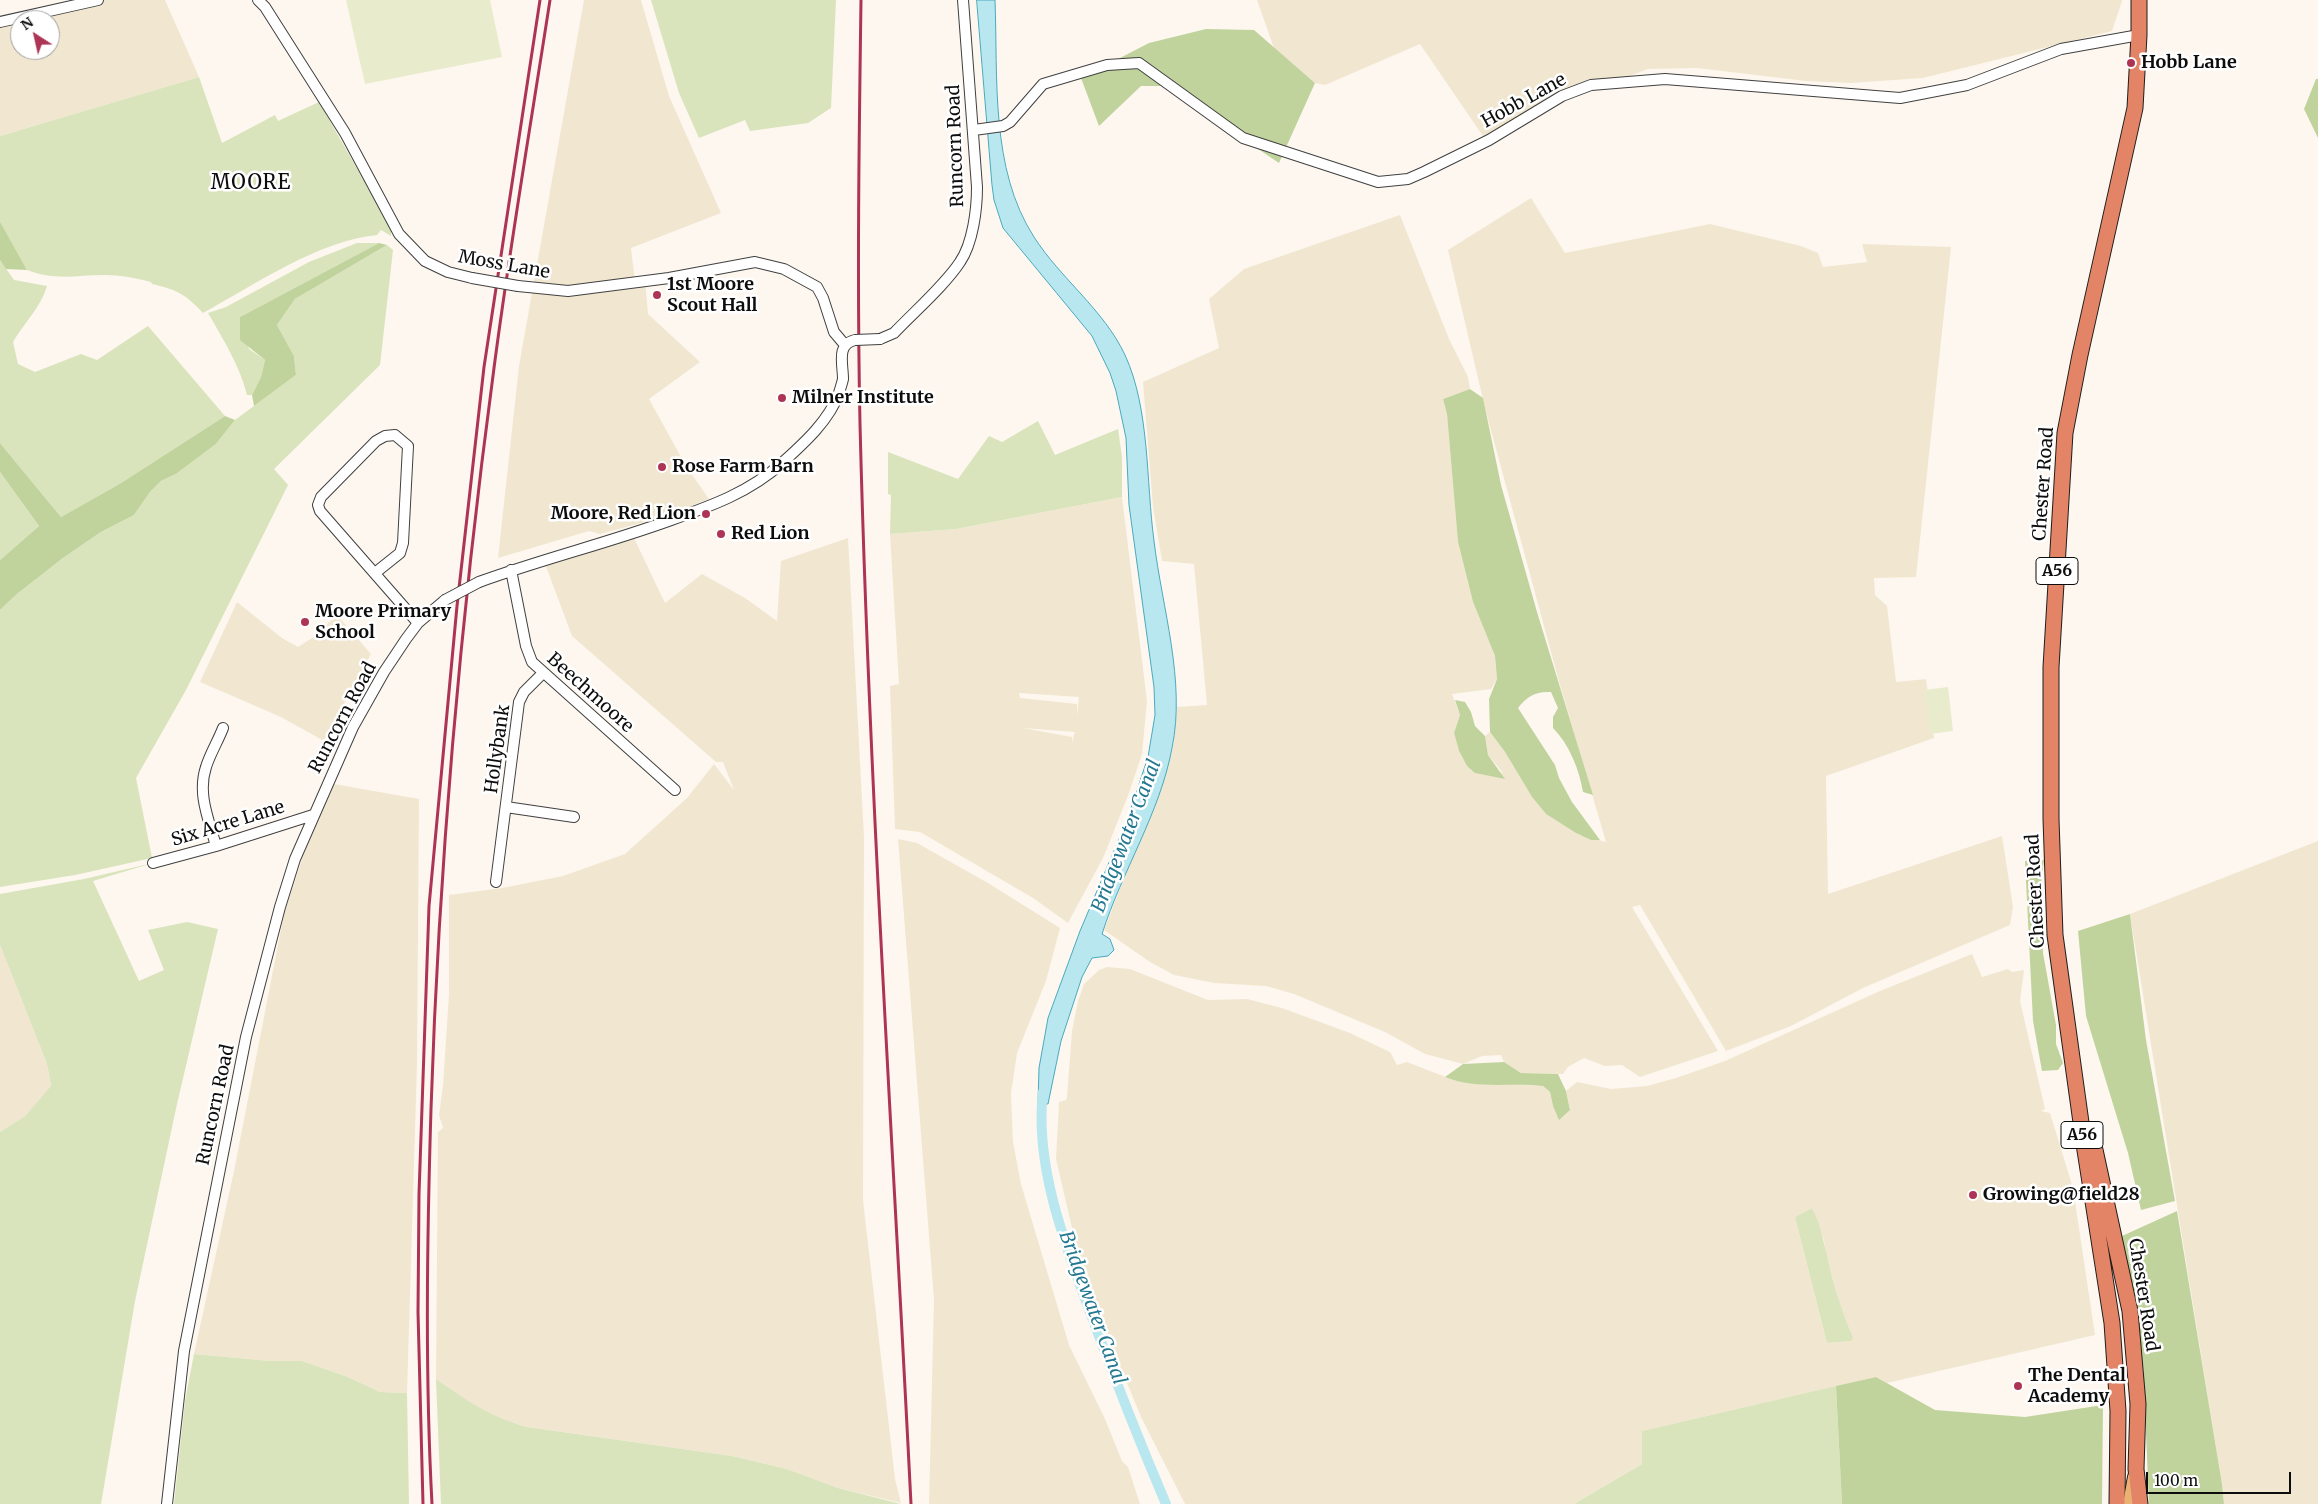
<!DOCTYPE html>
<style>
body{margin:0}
#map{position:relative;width:2318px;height:1504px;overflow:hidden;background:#fdf7ef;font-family:Merriweather,serif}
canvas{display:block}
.north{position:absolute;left:10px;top:10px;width:50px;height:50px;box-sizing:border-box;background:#fff;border:1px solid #9e9e9e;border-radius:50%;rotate:325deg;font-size:14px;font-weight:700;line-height:20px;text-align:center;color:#0d0d0d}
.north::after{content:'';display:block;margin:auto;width:18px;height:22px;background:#ad3455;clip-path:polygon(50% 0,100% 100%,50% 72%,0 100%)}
.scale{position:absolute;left:2146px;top:1472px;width:145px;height:22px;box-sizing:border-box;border:2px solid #0d0d0d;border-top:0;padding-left:6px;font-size:15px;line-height:18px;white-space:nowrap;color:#0d0d0d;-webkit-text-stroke:4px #fff;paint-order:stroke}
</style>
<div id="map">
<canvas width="2318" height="1504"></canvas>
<div class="north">N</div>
<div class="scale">100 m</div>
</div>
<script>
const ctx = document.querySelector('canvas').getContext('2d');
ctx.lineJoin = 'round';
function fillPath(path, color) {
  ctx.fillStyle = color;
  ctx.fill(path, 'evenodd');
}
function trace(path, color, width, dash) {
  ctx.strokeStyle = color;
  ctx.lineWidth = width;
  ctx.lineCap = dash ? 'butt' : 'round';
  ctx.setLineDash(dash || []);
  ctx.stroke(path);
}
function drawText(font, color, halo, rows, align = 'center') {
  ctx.font = font + ' Merriweather,serif';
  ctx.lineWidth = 5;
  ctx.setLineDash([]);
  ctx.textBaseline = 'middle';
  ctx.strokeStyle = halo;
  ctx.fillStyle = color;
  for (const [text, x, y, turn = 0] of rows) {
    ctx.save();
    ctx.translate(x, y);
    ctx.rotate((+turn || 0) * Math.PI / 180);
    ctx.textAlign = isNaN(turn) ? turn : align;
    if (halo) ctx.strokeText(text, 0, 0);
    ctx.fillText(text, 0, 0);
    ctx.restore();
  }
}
fillPath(new Path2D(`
 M98 0H165L199 77 0 136V22ZM20 20H50V50H20Z
 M584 0H641L669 96 721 213 631 248 635 282 645 281 648 314 700 362 649 399 686 466 709 499 660 518 600 534 589 531 498 558 519 366Z
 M1257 0H2122V1L2112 31 1923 78 1851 83 1806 81 1697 68 1648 69 1558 103 1487 142 1420 44 1325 85 1315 83 1274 48Z
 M1531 198 1565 253 1710 224 1801 246 1818 253 1823 267 1867 262 1862 244 1951 247 1916 577 1874 578 1875 595 1887 606 1896 682 1926 679 1934 738 1826 776 1828 894 2002 836 2013 907 2010 925 1863 988 1791 1026 1726 1051 1640 905 1632 907 1718 1051 1640 1077 1622 1065 1605 1066 1584 1058 1568 1067 1563 1074 1521 1073 1504 1062 1501 1055 1482 1056 1463 1064 1425 1054 1385 1032 1294 994 1266 986 1214 983 1174 975 1150 962 1104 930 1167 767 1173 747 1177 707 1207 705 1194 564 1162 561 1153 507 1143 382 1219 348 1209 299 1244 269 1400 215 1449 339 1468 377 1470 389 1443 399 1447 413 1458 542 1473 602 1495 656 1497 679 1491 689 1452 694 1460 715 1454 733 1459 751 1467 766 1503 773 1488 755 1485 736 1490 732 1505 752 1532 797 1546 814 1580 835 1606 842 1558 678 1485 408 1448 250Z
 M1122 497 1147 701 1142 754 1129 793 1104 856 1068 923 1033 898 920 832 895 829 890 686 899 684 890 534 956 529ZM1019 693 1079 697 1077 716V704L1020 698ZM1023 728 1075 732 1072 742V737Z
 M632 534 665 603 702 574 745 598 777 621 781 561 848 538 864 837 863 1200 895 1479 901 1503 838 1488 787 1469 732 1456 527 1427 499 1419 470 1404 436 1379 438 1132 443 1128 439 1115 443 1086 449 994V895L502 888 563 876 625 854 687 798 714 764 734 790 723 762H716L572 636 544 561Z
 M237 602 282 638 298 647 312 638 337 615 371 654 324 741 281 717 200 682Z
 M334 784 419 799 417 1065 407 1393 380 1392 348 1377 302 1361H271L194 1354 234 1171 284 914 306 847Z
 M898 839 917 843 988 883 1060 928 1046 981 1017 1053 1011 1093 1013 1142 1021 1184 1069 1345 1105 1419 1122 1461 1128 1467 1140 1504H929L934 1300Z
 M2318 841V1504H2224L2222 1484 2130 914Z
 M0 945 47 1064 51 1087 25 1116 0 1132Z
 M1972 954 1982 977 2008 969 2012 972 2024 970 2020 1001 2045 1109 2041 1111 2050 1113 2073 1188 2095 1335 1887 1383 1876 1377 1642 1431V1464L1574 1504H1185L1141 1417 1109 1339 1075 1241 1056 1159 1059 1102 1066 1100 1067 1097 1072 1031 1078 1001 1084 984 1099 970 1107 967 1130 969 1208 1000 1247 999 1282 1008 1350 1033 1390 1052 1397 1065 1407 1062 1456 1081 1543 1086 1550 1092 1553 1106 1570 1109 1566 1091 1577 1082 1611 1089 1647 1086 1676 1078 1725 1061 1880 991ZM1812 1208 1824 1240 1826 1256 1850 1341 1827 1343 1795 1217Z`), '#f1e7d1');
fillPath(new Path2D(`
 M651 0H836L831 108 808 123 750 131 745 120 699 138 679 93Z
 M199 77 222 143 275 115 278 121 319 102 391 228V236L381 230 377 235C320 240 252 286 203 313 185 294 178 290 152 284L151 282C135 278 121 275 105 275 76 275 56 281 27 270L0 224V136Z
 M357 243H379L240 317 249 349 265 360 261 377 252 395H247C240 366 223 339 208 313L226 307 309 262Z
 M387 245 393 250 380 365 274 469 288 485 186 690 136 778 152 858 75 875 0 887V610L17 594 63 558 101 532 134 515 150 492 161 481 176 474 216 444 235 420 296 375 294 356 277 325 295 299Z
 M0 260 14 280 47 286C41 307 24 323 13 342L18 364 35 372 81 354 97 360 148 326 225 416 121 483 61 517 0 443Z
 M1038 421 1055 455 1118 429 1122 457V497L956 529 890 534 891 495 888 494V452L958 479 989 436 1002 442Z
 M0 472 39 526 0 560Z
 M153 863 93 881 139 981 164 970 148 930 187 922 218 929 177 1104 135 1301 101 1504H0V1132L25 1116 51 1086 47 1064 0 945V894L84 879Z
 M1812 1208C1820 1223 1823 1239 1827 1256 1833 1284 1842 1312 1853 1338L1851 1341 1827 1343 1795 1217Z
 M194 1354 271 1361H302L348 1377 380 1392 407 1393 409 1504H174L185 1401Z
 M436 1379C469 1402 488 1416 527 1427L732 1456 787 1469 838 1488 901 1504H441Z
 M1836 1386 1842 1504H1574L1642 1464V1431Z`), '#d9e4bc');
fillPath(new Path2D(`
 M1206 29 1254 30 1315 83 1279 163 1164 86H1141L1099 126 1081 78 1149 43Z
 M2316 79H2318V138L2304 109Z
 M0 222 27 270 6 269 0 260Z
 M379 243 387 245 295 299 277 325 294 356 296 375 254 406 252 395 261 377 265 360 240 340V317Z
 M1470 389 1483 398 1501 485 1537 612 1593 795 1583 792C1579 769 1569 744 1553 728V717L1558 708 1551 692C1536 691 1527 696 1518 708L1555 765 1559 778 1572 802 1600 840H1591L1576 833 1546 814 1532 797 1505 752 1490 732 1489 699 1497 679 1495 656 1473 602 1458 542 1447 414 1443 399Z
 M225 416 235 420 216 444 176 474 161 481 150 492 134 515 101 532 63 558 17 594 0 610V560L39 526 0 472V443L61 517 121 483Z
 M1455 700 1465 702 1471 712 1475 726 1485 736 1488 755 1505 779 1475 773 1467 766 1459 751 1454 733 1460 715Z
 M2044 860 2041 884 2043 953 2056 1025V1044L2063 1063 2058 1070 2042 1071 2033 1021 2025 861Z
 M2130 914 2146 1040 2175 1201 2141 1210 2128 1153 2086 1016 2078 931Z
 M1504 1062 1521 1073 1558 1074 1566 1091 1570 1110 1559 1120 1553 1106 1550 1092 1543 1086C1511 1082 1476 1090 1445 1077L1463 1064Z
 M2177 1211 2222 1484 2224 1504H2149L2143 1363 2122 1236Z
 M1876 1377 1935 1410 2025 1417 2103 1405 2102 1504H1842L1836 1386Z`), '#c1d39d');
fillPath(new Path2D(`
 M346 0H490L502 57 365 84Z
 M1948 687 1953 731 1930 734 1925 690Z`), '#e8eccd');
const water = new Path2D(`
 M977 0H995C998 78 990 169 1034 237 1061 279 1104 310 1125 355 1150 409 1146 482 1154 541 1162 608 1186 681 1172 748 1160 813 1122 871 1102 934L1110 939 1114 950 1108 956 1092 958 1082 977 1061 1041 1048 1104 1038 1103 1039 1068 1048 1018 1080 931 1127 820 1148 757 1155 715 1154 687 1129 505 1126 438 1116 391 1110 373 1092 336 1003 228 994 200 992 185Z`);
fillPath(water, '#b9e7ef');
trace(water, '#48a9be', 1);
trace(new Path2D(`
 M1043 1092C1034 1167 1067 1250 1093 1320 1116 1382 1140 1443 1166 1504`), '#b9e7ef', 10);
const minor = new Path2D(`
 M258 0 265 7 345 133 399 234 425 261 448 272 472 278
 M0 22 98 0
 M974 130 1003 126 1010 122 1043 84 1107 65 1139 63 1243 138 1378 182 1408 179 1424 172 1489 140 1562 96 1591 85 1665 79 1900 98 1967 85 2061 49 2139 35
 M518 286 568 291 669 278 755 262 784 269 817 287 823 298 834 332 845 345
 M880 339 894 333C914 312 945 285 960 262 973 243 977 209 977 187L963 0
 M511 570 526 646 532 662 675 790
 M375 573 400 553 403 543 408 446 395 435 385 436 376 441 321 497 318 505 320 511 418 623
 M479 582C542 559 608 543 671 520 711 506 750 492 782 463 803 444 829 421 839 393 840 389 842 384 843 379 843 364 836 344 855 340
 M506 807 574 817
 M216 846C209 820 197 794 206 767 210 754 218 741 223 728
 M153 863 216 846 313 815
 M496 882 519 702 524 692 543 673
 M167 1504 184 1351 246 1037 280 907 295 859 353 727 384 672 406 639 418 623 445 600`);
const major = new Path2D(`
 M2130 1504 2135 1477`);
const highway = new Path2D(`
 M2092 1136 2130 1311 2138 1404 2136 1469 2140 1504
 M2117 1504 2118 1411 2112 1323 2084 1144 2055 935 2051 819V667L2065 433 2080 355 2135 108 2139 35V0`);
trace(minor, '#404040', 12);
trace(major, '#1e1e1e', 16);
trace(highway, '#1e1e1e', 17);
trace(minor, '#fff', 10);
trace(major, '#e9b273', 14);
trace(highway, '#e48466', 15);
trace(new Path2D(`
 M861 0C859 141 857 282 860 424 869 784 893 1144 911 1504
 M423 1504 418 1312 419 1194 429 906 457 606 484 367 540 0
 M432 1504C425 1373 427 1241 431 1109 439 861 461 614 494 368 510 245 531 123 550 0`), '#ad3455', 3);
const minorBridge = new Path2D(`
 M472 278 518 286
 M855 340 880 339
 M445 600 479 582`);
trace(minorBridge, '#404040', 12, []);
trace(minorBridge, '#fff', 10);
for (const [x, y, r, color] of [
 [2131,63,5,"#ad3455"],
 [657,295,5,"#ad3455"],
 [782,398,5,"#ad3455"],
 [662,467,5,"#ad3455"],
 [706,514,5,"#ad3455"],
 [721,534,5,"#ad3455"],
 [305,622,5,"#ad3455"],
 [1973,1195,5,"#ad3455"],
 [2018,1386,5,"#ad3455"]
]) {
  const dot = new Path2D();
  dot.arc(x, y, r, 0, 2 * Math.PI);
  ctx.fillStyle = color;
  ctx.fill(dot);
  trace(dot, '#fff', 2);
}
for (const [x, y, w] of [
 [2057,571,42],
 [2082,1135,42]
]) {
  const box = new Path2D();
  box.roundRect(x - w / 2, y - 13.5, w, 27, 4);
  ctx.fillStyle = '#fff';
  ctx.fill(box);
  trace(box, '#0d0d0d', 1);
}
drawText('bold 16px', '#0d0d0d', null, [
 ["A56",2057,571],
 ["A56",2082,1135]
]);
drawText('bold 18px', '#0d0d0d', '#fff', [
 ["Hobb Lane",2141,63],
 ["1st Moore",667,285],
 ["Scout Hall",667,306],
 ["Milner Institute",792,398],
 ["Rose Farm Barn",672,467],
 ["Moore, Red Lion",696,514,"right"],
 ["Red Lion",731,534],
 ["Moore Primary",315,612],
 ["School",315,633],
 ["Growing@field28",1983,1195],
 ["The Dental",2028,1376],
 ["Academy",2028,1397]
], 'left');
drawText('18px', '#0d0d0d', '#fff', [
 ["Hobb Lane",1524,101,-29],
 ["Runcorn Road",956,146,-92],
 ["Moss Lane",504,265,10],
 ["Chester Road",2044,484,-86],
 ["Beechmoore",590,693,42],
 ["Runcorn Road",343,718,-62],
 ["Hollybank",498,749,-82],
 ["Six Acre Lane",228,824,-17],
 ["Chester Road",2036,891,-93],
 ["Runcorn Road",216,1105,-78],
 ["Chester Road",2143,1295,81]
]);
drawText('italic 19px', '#247991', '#fff', [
 ["Bridgewater Canal",1127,836,-69],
 ["Bridgewater Canal",1092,1308,70]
]);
ctx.letterSpacing = '1px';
drawText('20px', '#0d0d0d', '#fff', [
 ["MOORE",251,183]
]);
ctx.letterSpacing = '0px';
</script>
